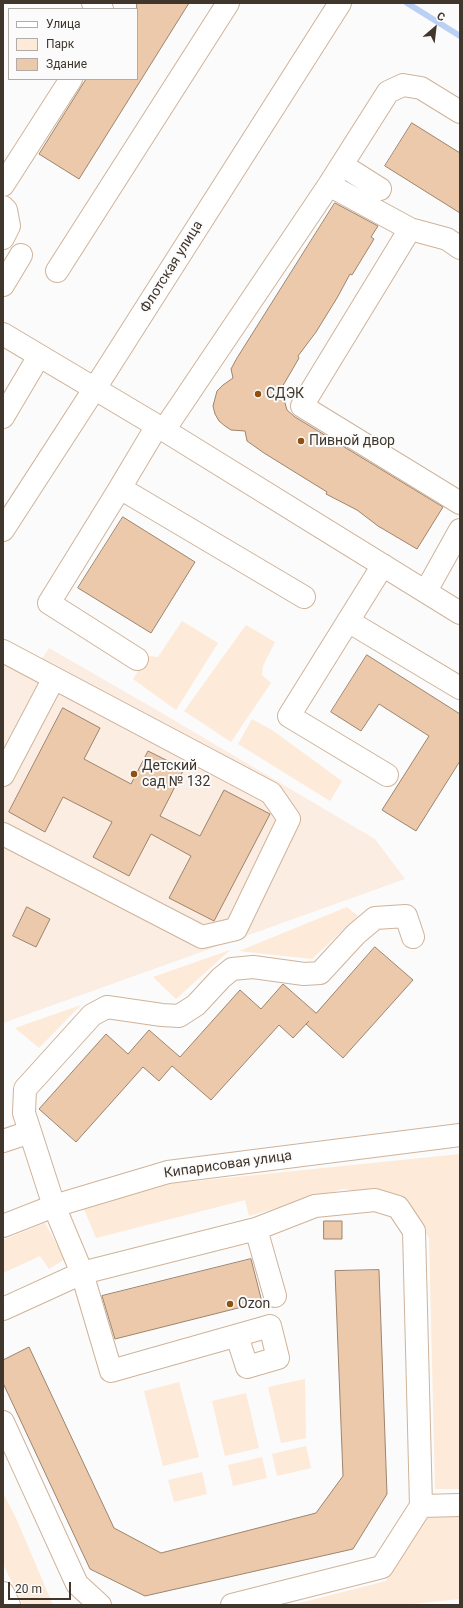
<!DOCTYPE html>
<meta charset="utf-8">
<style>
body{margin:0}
#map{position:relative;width:463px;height:1608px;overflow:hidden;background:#fbfbfb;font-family:Roboto,sans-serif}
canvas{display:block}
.frame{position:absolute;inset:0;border:4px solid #41362c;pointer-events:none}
.legend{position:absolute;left:8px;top:8px;width:130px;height:72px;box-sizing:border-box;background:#fbfbfb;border:1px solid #b1aca8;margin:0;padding:5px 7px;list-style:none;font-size:12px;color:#41362c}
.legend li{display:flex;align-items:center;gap:8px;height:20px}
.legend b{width:20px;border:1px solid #b1aca8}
.north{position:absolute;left:415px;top:8px;width:40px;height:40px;-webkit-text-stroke:3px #fbfbfb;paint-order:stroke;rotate:28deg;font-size:11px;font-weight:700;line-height:16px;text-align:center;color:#41362c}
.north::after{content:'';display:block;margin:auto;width:14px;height:18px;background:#41362c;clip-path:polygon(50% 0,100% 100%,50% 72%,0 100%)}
.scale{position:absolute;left:8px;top:1582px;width:63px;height:18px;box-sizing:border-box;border:2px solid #41362c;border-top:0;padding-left:5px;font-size:12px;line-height:14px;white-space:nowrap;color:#41362c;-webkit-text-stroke:3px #fbfbfb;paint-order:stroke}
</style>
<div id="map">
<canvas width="463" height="1608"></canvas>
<div class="frame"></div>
<ul class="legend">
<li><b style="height:5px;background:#fff"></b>Улица</li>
<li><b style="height:11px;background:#fdead8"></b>Парк</li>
<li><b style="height:11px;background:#ebc9aa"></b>Здание</li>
</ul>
<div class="north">С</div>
<div class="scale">20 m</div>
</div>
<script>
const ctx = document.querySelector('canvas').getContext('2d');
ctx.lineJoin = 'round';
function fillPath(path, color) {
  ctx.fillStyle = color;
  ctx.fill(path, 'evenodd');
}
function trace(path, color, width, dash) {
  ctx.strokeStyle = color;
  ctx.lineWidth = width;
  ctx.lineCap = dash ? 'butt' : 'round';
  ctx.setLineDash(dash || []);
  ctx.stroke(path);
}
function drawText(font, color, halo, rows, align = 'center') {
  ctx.font = font + ' Roboto,sans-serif';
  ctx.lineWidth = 4;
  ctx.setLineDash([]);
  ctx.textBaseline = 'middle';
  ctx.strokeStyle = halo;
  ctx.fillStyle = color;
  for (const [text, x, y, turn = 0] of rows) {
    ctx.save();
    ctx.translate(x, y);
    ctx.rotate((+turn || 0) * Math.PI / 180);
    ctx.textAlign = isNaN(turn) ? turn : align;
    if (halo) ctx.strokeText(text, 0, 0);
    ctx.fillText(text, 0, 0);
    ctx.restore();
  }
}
fillPath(new Path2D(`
 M49 648 155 709 375 839 405 879 3 1023V659L40 662Z`), '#fbede1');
fillPath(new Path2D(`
 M182 621 218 643 176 710 133 679 148 656 158 657Z
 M246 625 275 642 263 666 262 675 271 683 231 742 184 711Z
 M252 719 272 730 342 781 330 801 238 744Z
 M347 907 358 916 312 959 239 951Z
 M230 950 176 999 153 977Z
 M81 1005 39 1048 15 1028Z
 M460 1154V1489H435L429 1238 402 1196 343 1189 249 1216 245 1200 96 1238 84 1209 167 1184Z
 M45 1223 65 1259 49 1269 40 1256 3 1273V1240Z
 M305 1379 306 1438 281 1443 268 1387Z
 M179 1382 199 1457 163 1466 144 1391Z
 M246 1393 259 1448 225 1456 212 1401Z
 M306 1446 311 1468 277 1476 272 1454Z
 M262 1457 267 1478 233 1486 228 1465Z
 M202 1472 207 1494 174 1502 168 1480Z
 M3 1493 16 1518 53 1605H23L3 1564Z
 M460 1515V1599L403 1605H292L386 1581 424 1516Z`), '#fdead8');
trace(new Path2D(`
 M407 3 460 36`), '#bad1f5', 6);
const building = new Path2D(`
 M137 3H189L79 179 39 154 86 79H137Z
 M412 123 460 153V213L385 166Z
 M335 203 378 226 371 237 374 239 352 275 350 274 337 298 316 332 298 356 299 358 281 389 287 410 295 417 443 507 417 549 378 526 357 510 326 494 327 492 264 453 247 441 245 431 231 430 225 426 219 421 215 414 213 406 217 391 223 385 233 378 231 369 237 358Z
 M123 517 195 562 151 633 78 588Z
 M367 655 460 714V761L416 831 382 810 429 736 379 704 361 731 331 712Z
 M63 708 100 728 84 759 131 784 148 751 184 769 160 816 200 836 224 790 270 814 214 921 169 898 191 856 151 834 129 876 93 857 112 822 63 797 45 832 9 812Z
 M27 907 50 919 36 947 13 936Z
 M375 947 413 980 343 1058 306 1024 309 1021 293 1038 279 1025 211 1100 172 1066 159 1081 143 1067 76 1142 39 1109 106 1034 128 1054 149 1030 180 1057 240 990 261 1009 283 984 316 1013Z
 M324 1221H342V1239H324Z
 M251 1259 262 1302 115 1339 102 1296Z
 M379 1270 387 1494 353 1549 145 1596 90 1569 3 1383V1360L29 1347 114 1528 161 1553 316 1513 343 1476 335 1271Z`);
fillPath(building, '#ebc9aa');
trace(building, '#9e846d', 1);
const minor = new Path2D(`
 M93 3 102 9
 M342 165 380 189
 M3 185 71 79
 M329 185 410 229 447 239 460 248
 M3 207 6 210 9 226 3 238
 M410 229 302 406 460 503
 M57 271 228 3
 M3 285 21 255
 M3 334 164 430 460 613
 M3 417 39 356
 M157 426 120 488 304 597
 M164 430 329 185 388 92 403 85 421 88 460 112
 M120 488 49 603 137 659
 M3 530 106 371 340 3
 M383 565 289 716 387 775
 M426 591 460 530
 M348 621 460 688
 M3 651 271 793 289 819 236 929 202 937 3 834
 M3 775 54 678
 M3 1141 30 1132
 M3 1226 54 1206 168 1172 460 1135
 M256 1229 275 1296
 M3 1309 82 1273 54 1206 24 1113 25 1089 92 1015 107 1007 162 1015 179 1016 196 1005 221 978 232 969 253 967 304 974 320 973 356 934 375 918 406 916 413 937
 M237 1336 247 1367 278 1358 270 1326 111 1371 82 1273 256 1229 315 1206 375 1200 398 1207 414 1231 421 1506
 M3 1422 77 1584 100 1605
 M3 1593 9 1605
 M232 1605 382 1567 421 1506 460 1505`);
trace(minor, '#cfb39a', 24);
trace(minor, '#fff', 22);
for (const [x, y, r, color] of [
 [258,394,4,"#8d5111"],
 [301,441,4,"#8d5111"],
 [134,774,4,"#8d5111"],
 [230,1304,4,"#8d5111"]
]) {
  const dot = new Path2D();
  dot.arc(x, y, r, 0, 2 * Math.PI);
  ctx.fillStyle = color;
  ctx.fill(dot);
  trace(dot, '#fbfbfb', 1.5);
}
drawText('14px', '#41362c', '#fbfbfb', [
 ["Флотская улица",172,267,-58],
 ["Кипарисовая улица",228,1165,-8]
]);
drawText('14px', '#41362c', '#fbfbfb', [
 ["СДЭК",266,394],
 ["Пивной двор",309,441],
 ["Детский",142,766],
 ["сад № 132",142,782],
 ["Ozon",238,1304]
], 'left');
</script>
